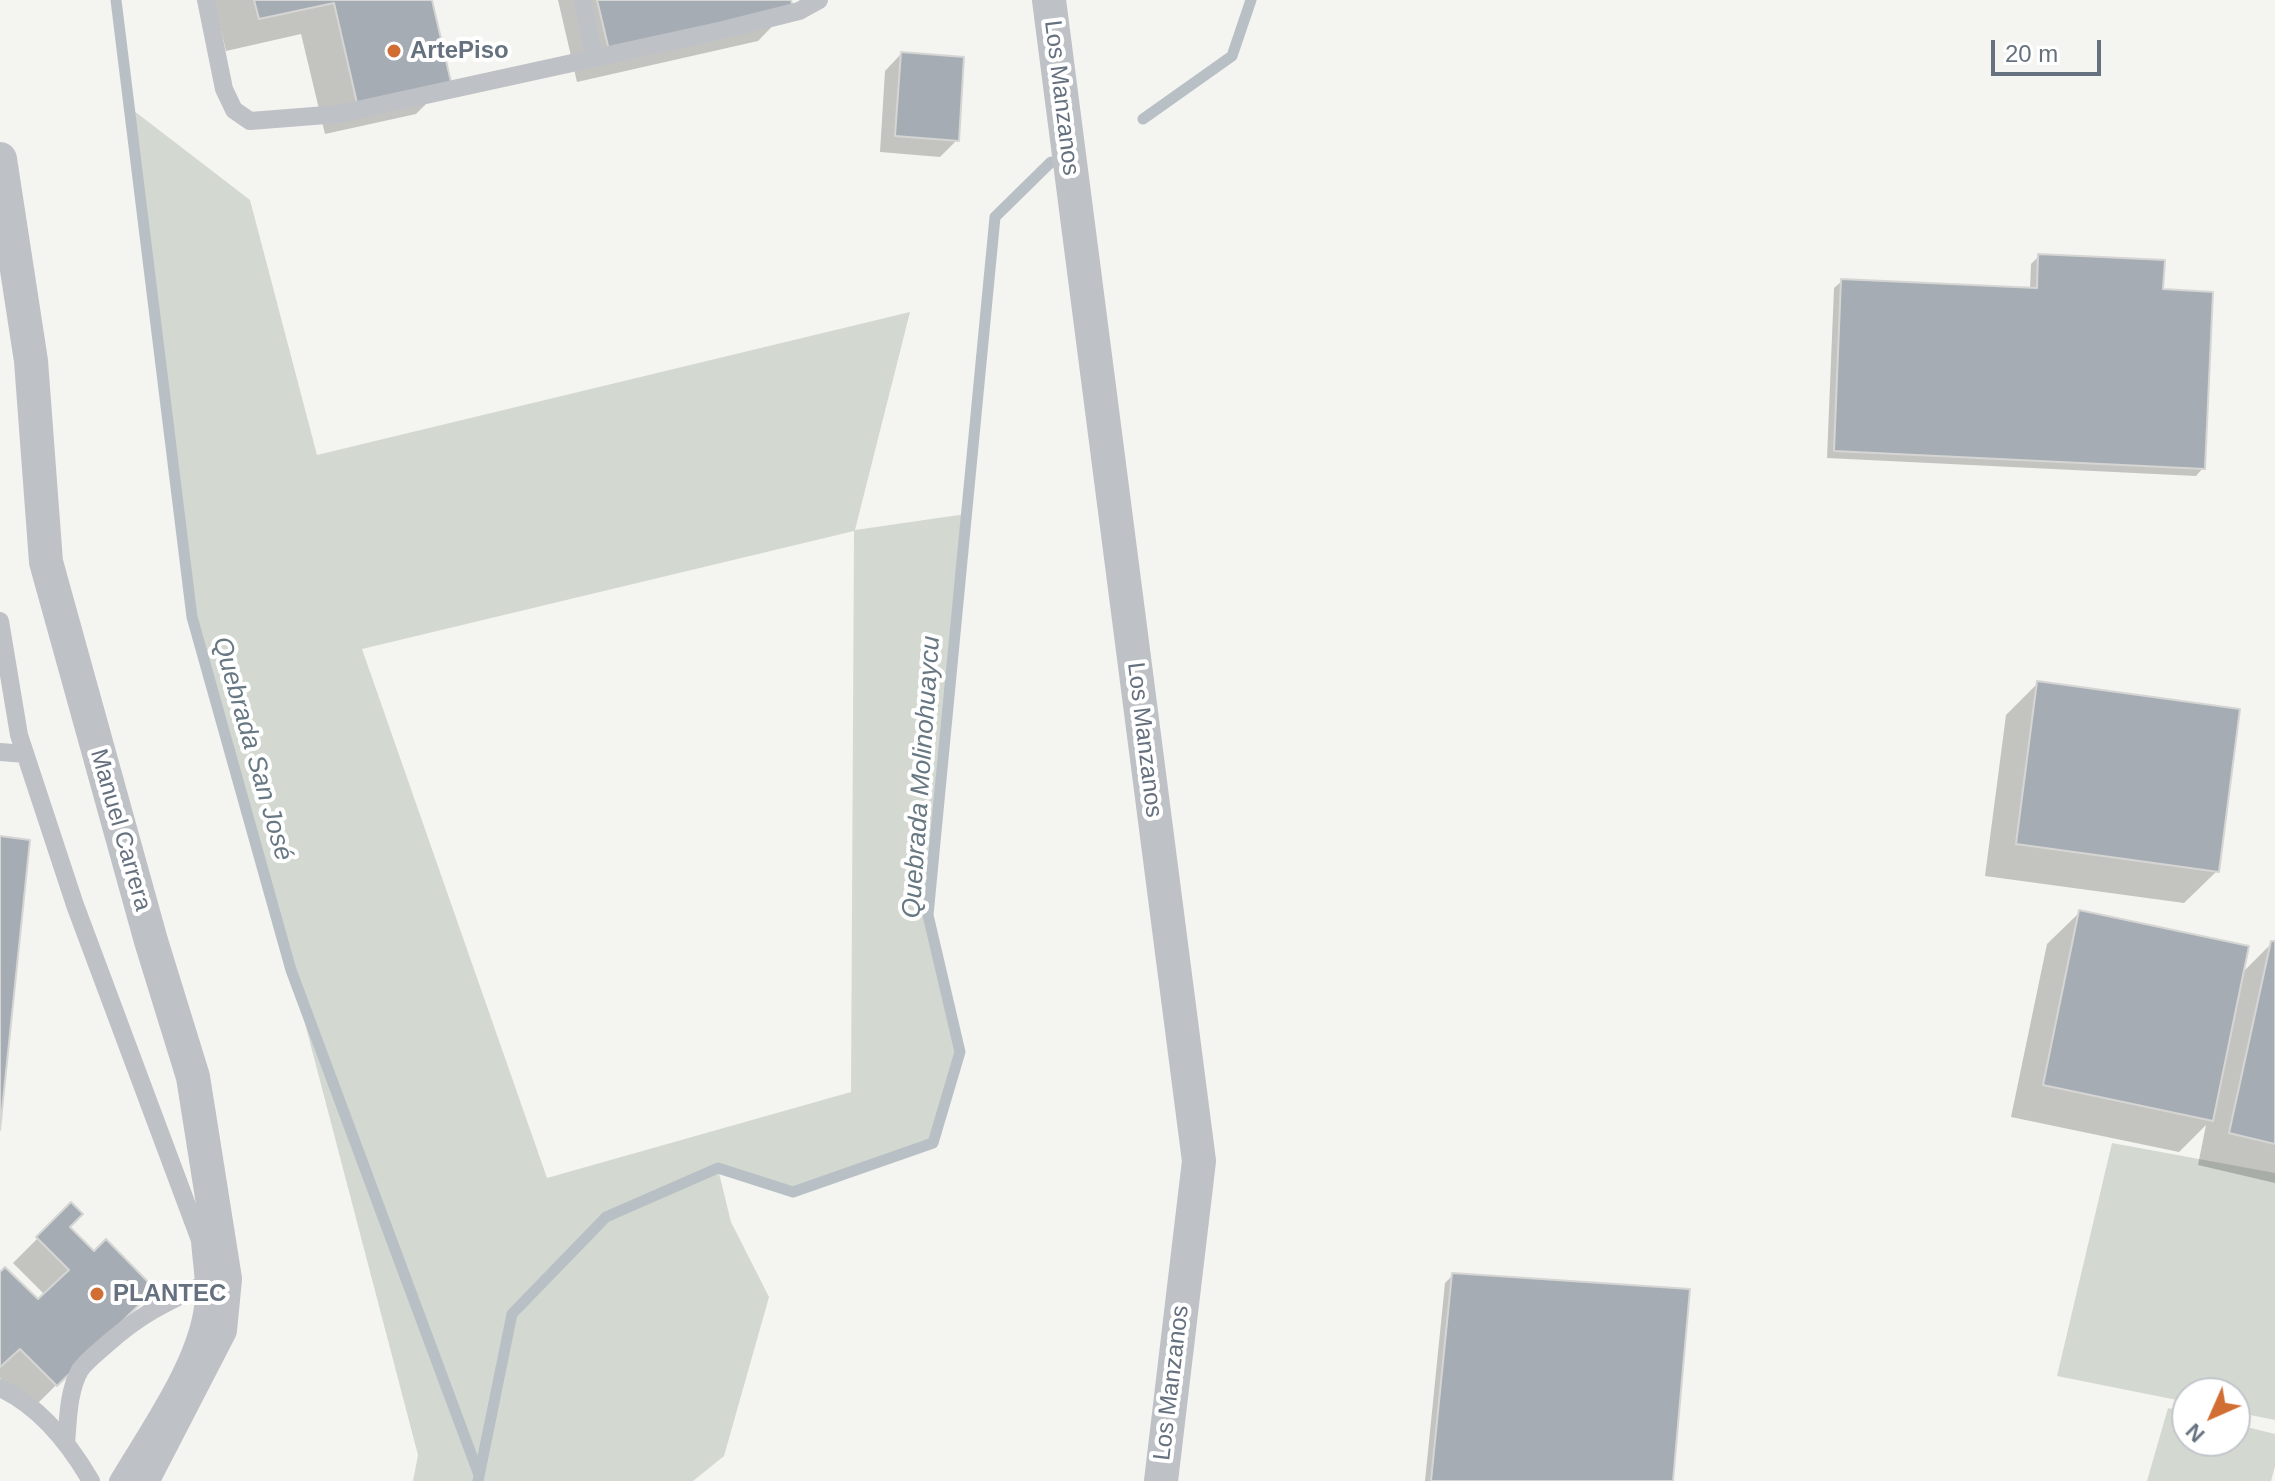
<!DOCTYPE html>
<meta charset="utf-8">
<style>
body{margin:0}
#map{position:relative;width:2275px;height:1481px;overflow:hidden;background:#f4f4f1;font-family:Helvetica,sans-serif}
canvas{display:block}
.north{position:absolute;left:2171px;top:1377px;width:80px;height:80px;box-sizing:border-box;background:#fff;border:2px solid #c2c6cc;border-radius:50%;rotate:225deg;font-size:22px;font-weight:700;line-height:32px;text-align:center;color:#66717f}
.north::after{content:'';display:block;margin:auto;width:28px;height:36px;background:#d16e34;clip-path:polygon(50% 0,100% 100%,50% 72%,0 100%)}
.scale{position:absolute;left:1991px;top:40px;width:110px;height:36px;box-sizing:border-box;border:4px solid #66717f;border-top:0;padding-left:10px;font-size:24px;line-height:28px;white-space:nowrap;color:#66717f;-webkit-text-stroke:6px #fff;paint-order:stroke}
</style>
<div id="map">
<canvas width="2275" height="1481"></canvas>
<div class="north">N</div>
<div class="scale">20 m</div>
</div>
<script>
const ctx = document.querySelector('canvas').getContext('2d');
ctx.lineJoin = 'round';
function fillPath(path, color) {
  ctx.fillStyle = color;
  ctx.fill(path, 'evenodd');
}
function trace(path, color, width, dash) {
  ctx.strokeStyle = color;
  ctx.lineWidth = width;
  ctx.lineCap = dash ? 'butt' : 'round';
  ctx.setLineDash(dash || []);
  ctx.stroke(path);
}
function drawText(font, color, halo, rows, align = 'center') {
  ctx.font = font + ' Helvetica,sans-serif';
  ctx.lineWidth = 8;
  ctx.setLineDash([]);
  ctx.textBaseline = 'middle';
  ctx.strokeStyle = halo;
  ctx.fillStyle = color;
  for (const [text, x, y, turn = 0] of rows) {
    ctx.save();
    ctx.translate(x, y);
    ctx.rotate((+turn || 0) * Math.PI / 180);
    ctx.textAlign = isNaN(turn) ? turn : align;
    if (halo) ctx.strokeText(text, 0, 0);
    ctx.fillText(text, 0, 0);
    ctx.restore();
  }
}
fillPath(new Path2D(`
 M129 107 250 200 317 455 910 312 855 530 966 514 928 915 960 1052 933 1143 793 1192 718 1169 731 1222 769 1297 724 1456 693 1481H413L418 1455 291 970 192 617ZM854 531 851 1092 547 1178 362 649Z
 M2112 1143 2275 1173V1420L2235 1412V1393H2187V1402L2057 1376Z
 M2168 1408 2187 1413V1441H2235V1424L2275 1434V1466L2271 1481H2147Z`), '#d3d9d1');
fillPath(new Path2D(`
 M214 0H430L449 81 416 114 325 134 301 34 226 51Z
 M558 0H789L790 8 758 41 577 82Z
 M901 54 957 140 940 157 880 152 885 71Z
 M2039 256 2161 291 2203 468 2196 476 1827 458 1834 288 1842 281 2030 290 2031 264Z
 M2038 683 2217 871 2184 903 1985 876 2006 715Z
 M2080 912 2241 974 2272 943 2275 944V1183L2198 1165 2206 1125 2179 1152 2011 1117 2047 944Z
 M71 1205 68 1227 94 1253 153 1289 31 1410 0 1378V1275L38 1302 45 1295 13 1263Z
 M1453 1275 1671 1481H1425L1445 1283Z`), '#0003');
trace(new Path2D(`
 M116 0 192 617 291 970 479 1475
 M1143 119 1232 56 1251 0
 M478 1481 512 1314 606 1217 718 1168 793 1192 933 1143 960 1052 928 915 995 217 1051 162`), '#b8c0c5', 11);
const building = new Path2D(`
 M254 0H432L451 82 357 103 334 3 259 19Z
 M597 0H791L793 9 609 50Z
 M901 52 964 57 959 141 895 136Z
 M2038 254 2165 260 2163 289 2213 292 2205 469 1834 451 1841 279 2037 288Z
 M2037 681 2240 709 2219 872 2016 844Z
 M0 836 30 840 0 1130Z
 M2079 910 2249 946 2213 1121 2043 1085Z
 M2271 941H2275V1144L2229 1133Z
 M71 1202 83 1214 70 1227 94 1251 106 1239 155 1289 57 1386 20 1349 0 1367V1272L5 1267 38 1299 69 1270 36 1237Z
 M1452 1273 1690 1289 1673 1481H1431Z`);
fillPath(building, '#a6acb3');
trace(building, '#d5d6d4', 2);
trace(new Path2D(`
 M206 0 224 89 234 110 250 121 339 114 723 30 799 11 819 0
 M582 0 595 58
 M0 621 19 735 75 905 200 1240C201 1259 205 1278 204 1296 202 1356 148 1430 118 1481
 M0 752 25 754
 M0 1388C39 1406 70 1445 91 1481
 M66 1444C68 1421 68 1391 80 1370 87 1360 98 1352 107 1344 140 1315 164 1303 203 1285`), '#bec1c5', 18);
trace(new Path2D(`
 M1049 0 1199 1161 1161 1481
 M0 159 31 361 46 562 151 941 193 1077 225 1279 220 1330 142 1481`), '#bec1c5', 34);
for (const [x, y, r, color] of [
 [394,51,8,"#d16e34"],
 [97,1294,8,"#d16e34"]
]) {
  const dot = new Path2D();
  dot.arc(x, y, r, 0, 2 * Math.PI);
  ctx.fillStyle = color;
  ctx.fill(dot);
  trace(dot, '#fff', 3);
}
drawText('bold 24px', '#66717f', '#fff', [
 ["ArtePiso",410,51],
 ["PLANTEC",113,1294]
], 'left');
drawText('24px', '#66717f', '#fff', [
 ["Los Manzanos",1061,98,83],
 ["Los Manzanos",1144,740,83],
 ["Manuel Carrera",120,830,74],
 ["Los Manzanos",1172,1383,-83]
]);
drawText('italic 26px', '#677883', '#fff', [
 ["Quebrada San José",252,749,74],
 ["Quebrada Molinohuaycu",922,777,-86]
]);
</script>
